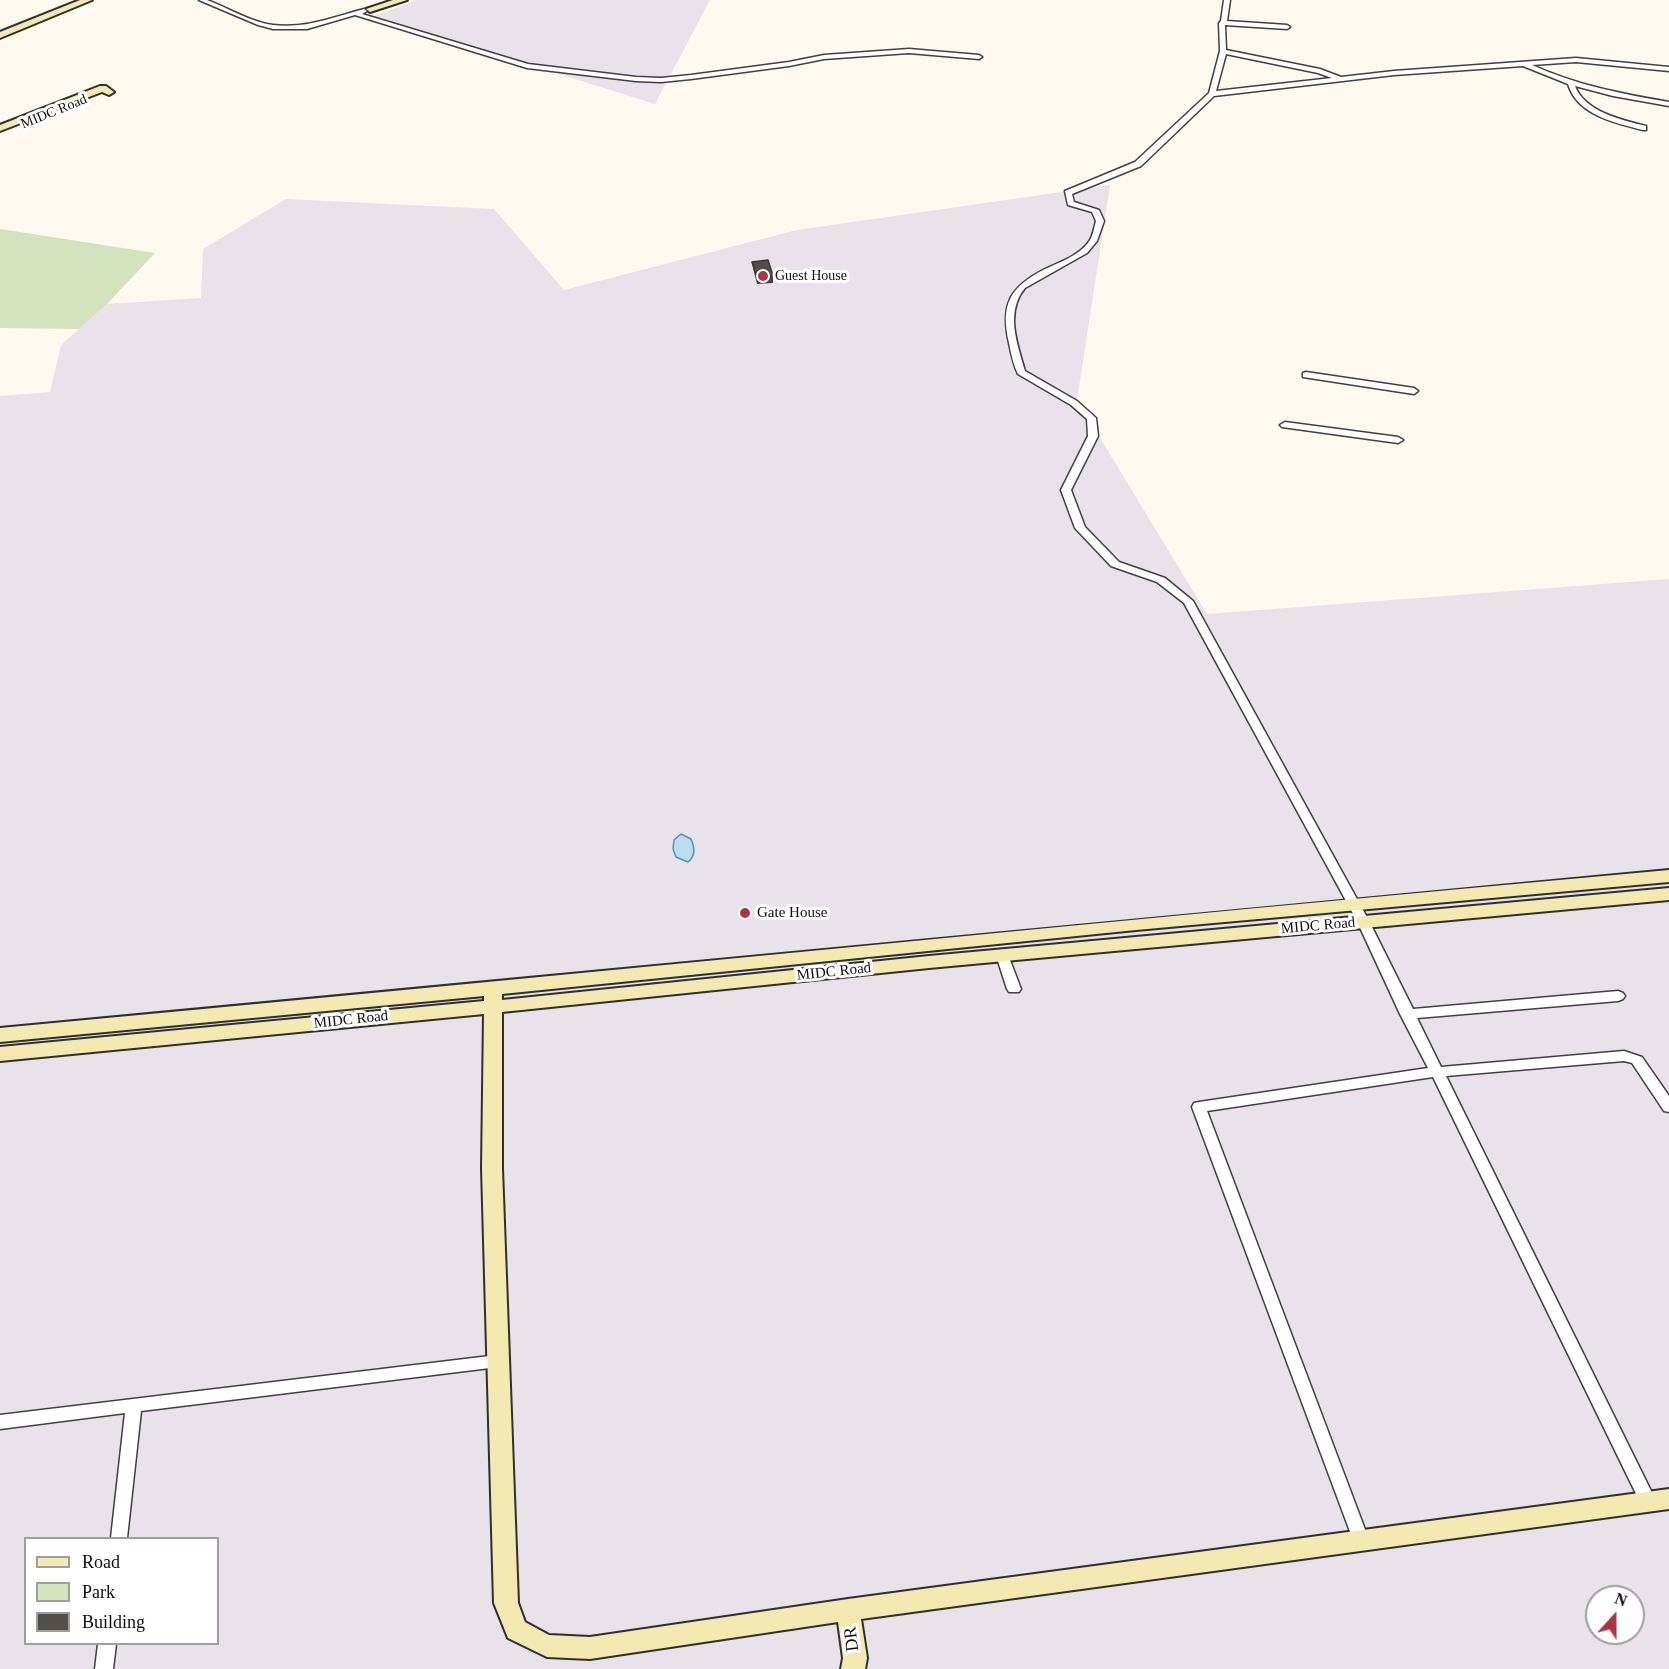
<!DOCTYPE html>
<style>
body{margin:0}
#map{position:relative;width:1669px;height:1669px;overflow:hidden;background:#fdf9ef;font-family:Georgia,serif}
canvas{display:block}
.legend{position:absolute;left:24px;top:1537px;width:195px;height:108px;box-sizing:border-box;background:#fff;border:2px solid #9e9e9e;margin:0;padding:8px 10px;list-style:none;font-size:18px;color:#0d0d0d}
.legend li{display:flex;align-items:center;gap:12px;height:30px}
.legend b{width:30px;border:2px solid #9e9e9e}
.north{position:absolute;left:1585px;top:1585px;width:60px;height:60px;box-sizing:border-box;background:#fff;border:2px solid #9e9e9e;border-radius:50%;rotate:21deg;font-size:16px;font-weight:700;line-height:24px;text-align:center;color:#0d0d0d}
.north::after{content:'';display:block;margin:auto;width:21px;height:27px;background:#ab3643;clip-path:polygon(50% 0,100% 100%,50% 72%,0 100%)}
</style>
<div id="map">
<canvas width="1669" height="1669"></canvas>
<ul class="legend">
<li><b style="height:8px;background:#f5e9b2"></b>Road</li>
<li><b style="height:16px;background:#d3e3bd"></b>Park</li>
<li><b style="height:16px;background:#544e4b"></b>Building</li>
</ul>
<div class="north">N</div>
</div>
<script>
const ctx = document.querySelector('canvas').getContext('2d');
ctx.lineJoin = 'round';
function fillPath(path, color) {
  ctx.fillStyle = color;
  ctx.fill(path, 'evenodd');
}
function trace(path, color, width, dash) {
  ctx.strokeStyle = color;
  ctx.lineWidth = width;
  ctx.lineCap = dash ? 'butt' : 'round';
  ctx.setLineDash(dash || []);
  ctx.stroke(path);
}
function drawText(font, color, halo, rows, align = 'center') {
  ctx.font = font + ' Georgia,serif';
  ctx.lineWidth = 6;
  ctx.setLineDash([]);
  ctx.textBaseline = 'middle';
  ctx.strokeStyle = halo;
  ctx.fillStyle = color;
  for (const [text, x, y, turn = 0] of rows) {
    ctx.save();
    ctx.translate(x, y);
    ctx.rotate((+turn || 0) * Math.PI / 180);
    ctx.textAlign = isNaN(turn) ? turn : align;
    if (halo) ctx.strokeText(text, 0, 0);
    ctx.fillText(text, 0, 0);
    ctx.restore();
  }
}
fillPath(new Path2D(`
 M417 0H710L655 104 374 16Z
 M1110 185 1077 400 1207 614 1669 579V1669H0V396L50 392 61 345 107 304 201 298 203 249 286 199 494 209 564 290 797 230ZM26 1538H218V1644H26ZM1597 1597H1633V1633H1597Z`), '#e9e2eb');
fillPath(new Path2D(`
 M0 229 155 253 107 304 79 329 0 328Z`), '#d3e3bd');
const water = new Path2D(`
 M681 834 691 839C695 848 696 856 688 862L676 857 673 849 674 840Z`);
fillPath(water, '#badeee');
trace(water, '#4a95bc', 1.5);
const street = new Path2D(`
 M199 0H207C228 8 251 22 273 25 305 29 334 17 364 9L367 11 362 14 528 64 636 77 661 78 691 75 789 62 824 55 909 49 979 55 982 57 979 59 909 53 824 59 789 66 691 79 661 82 636 81 527 68 355 15 307 29H273L258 25Z
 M1224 0H1230L1227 21 1287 25 1290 27 1287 29 1225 25 1226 50 1320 69 1341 77 1394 71 1576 58 1669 67V71L1576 62 1532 65C1576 85 1622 94 1669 102V106L1613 96 1575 86C1585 112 1622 120 1646 126V130H1643C1615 123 1577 115 1568 84L1523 66 1394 75 1214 96 1141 166 1072 194 1074 202 1099 210 1104 221 1097 241 1087 253 1025 288C1005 312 1017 343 1025 371L1077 401 1096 418 1098 436 1071 490 1085 527 1119 562 1165 578 1193 601 1369 921 1413 1009 1618 991 1623 993 1625 996 1623 999 1618 1001 1417 1018 1441 1067 1624 1051 1642 1057 1669 1096V1112L1664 1111 1632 1063 1624 1061 1446 1076 1656 1501 1654 1506 1648 1508 1642 1506 1433 1077 1207 1111 1369 1540 1367 1545 1361 1548 1355 1545 1192 1107 1194 1103 1199 1102 1428 1068 1400 1014 1357 921 1184 603 1157 582 1111 566 1075 528 1061 490 1088 436 1087 419 1071 405 1018 374C1013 364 1011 353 1009 343 1000 304 1010 287 1045 269 1060 262 1078 256 1088 243 1093 237 1094 228 1096 221L1092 212 1068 205 1065 191 1135 162 1209 93 1220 51 1219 23 1221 21ZM1226 54 1318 73 1332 78 1216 91Z
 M1306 372 1414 388 1418 391 1414 394 1303 377V373Z
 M1285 422 1398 437 1403 440 1398 443 1282 427 1280 425Z
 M1002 951 1007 952 1008 955 1021 989 1019 992H1009L1007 989 996 955 997 952Z
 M498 1355 504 1356 506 1361 504 1366 498 1367 141 1411 127 1538H111L125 1413 0 1429V1415Z
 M98 1644H116L113 1669H95Z`);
const secondary = new Path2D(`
 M80 0H92L0 38V32Z
 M393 0H407L370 12 366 9Z
 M100 86H106L114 92 109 95 102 92 0 131V125Z
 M1669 870V882L1136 930 502 994V1000L929 956 1669 888V900L929 968 502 1012V1168L518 1603 525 1622 549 1635 590 1637 848 1599 1669 1489V1509L861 1619 867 1658 865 1669H841L843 1658 838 1622 590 1659 547 1657 508 1638 494 1603 482 1168 484 1014 0 1061V1047L484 1001V996L0 1042V1028C556 977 1112 920 1669 870Z`);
trace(street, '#404040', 3);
trace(secondary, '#2f2f2f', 4);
fillPath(street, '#fff');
fillPath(secondary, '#f5e9b2');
fillPath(new Path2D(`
 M752 262 773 276V283L757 284 753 268Z`), '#484340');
const building = new Path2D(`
 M768 260 773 276 757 277 752 262Z`);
fillPath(building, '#544e4b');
trace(building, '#3b3734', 1.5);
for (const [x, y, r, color] of [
 [763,276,6,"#ab3643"],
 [745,913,6,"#ab3643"]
]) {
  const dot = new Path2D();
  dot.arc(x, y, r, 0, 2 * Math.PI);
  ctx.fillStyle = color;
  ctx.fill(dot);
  trace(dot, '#fff', 2);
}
drawText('14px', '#0d0d0d', '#fff', [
 ["MIDC Road",54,112,-22]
]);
drawText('14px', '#0d0d0d', '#fff', [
 ["Guest House",775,276]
], 'left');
drawText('15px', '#0d0d0d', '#fff', [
 ["Gate House",757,913]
], 'left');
drawText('15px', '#0d0d0d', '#fff', [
 ["MIDC Road",1318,926,-5],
 ["MIDC Road",834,972,-6],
 ["MIDC Road",351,1020,-6]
]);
drawText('18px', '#0d0d0d', '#fff', [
 ["DR",852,1639,-97]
]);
</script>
